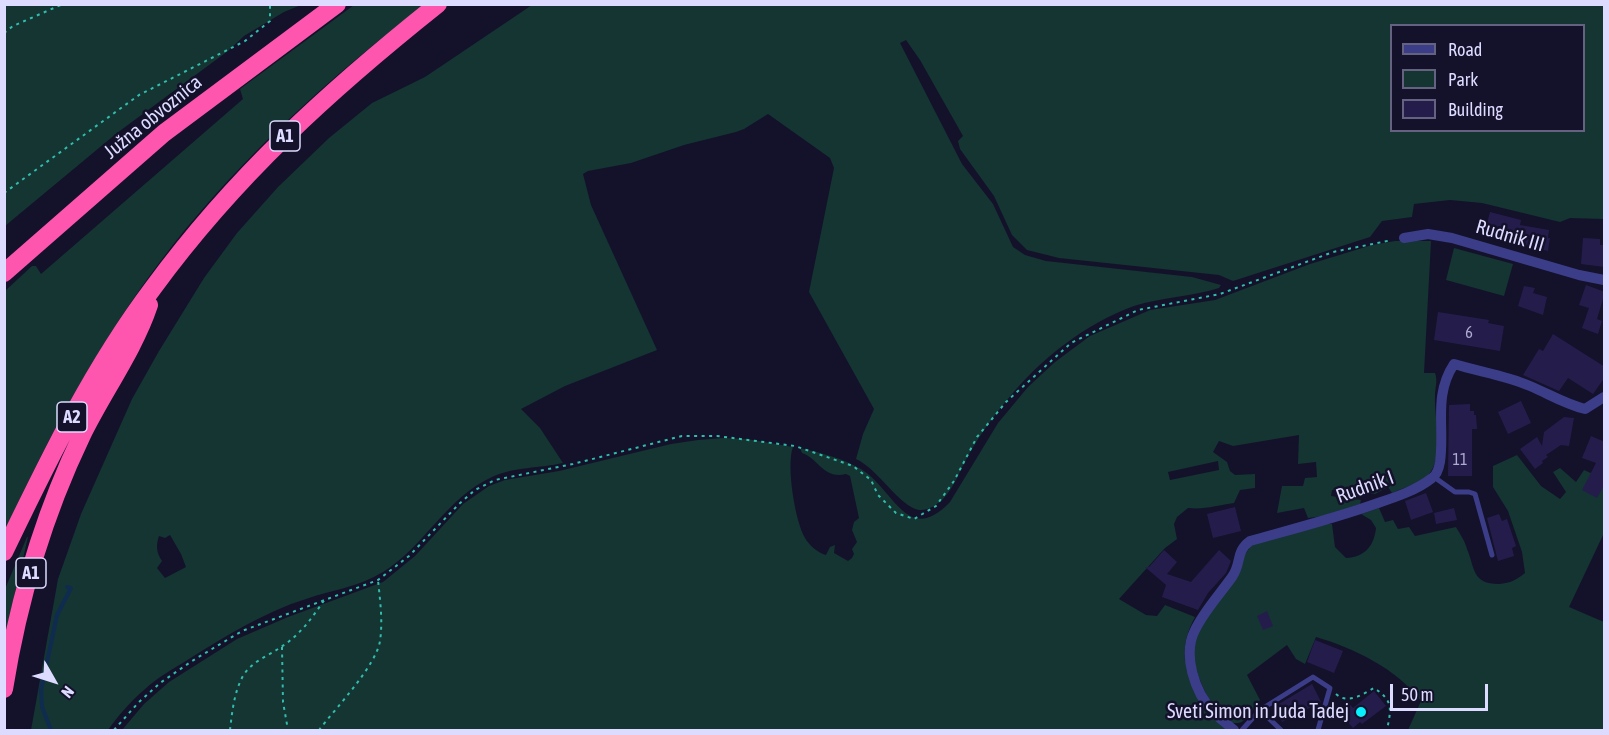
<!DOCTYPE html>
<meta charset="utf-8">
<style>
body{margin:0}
#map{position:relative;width:1609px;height:735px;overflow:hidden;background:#14112b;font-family:"Asap Condensed",sans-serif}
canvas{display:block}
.frame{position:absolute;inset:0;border:6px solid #dddbff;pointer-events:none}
.legend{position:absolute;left:1390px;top:24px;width:195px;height:108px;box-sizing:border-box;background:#14112b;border:2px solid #646280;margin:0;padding:8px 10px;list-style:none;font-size:18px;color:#dddbff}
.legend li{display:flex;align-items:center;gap:12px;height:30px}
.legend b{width:30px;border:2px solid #646280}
.north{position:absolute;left:24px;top:651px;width:60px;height:60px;-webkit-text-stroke:4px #14112b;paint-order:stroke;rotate:129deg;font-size:16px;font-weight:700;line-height:24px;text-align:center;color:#dddbff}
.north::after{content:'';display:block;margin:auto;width:21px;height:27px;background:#dddbff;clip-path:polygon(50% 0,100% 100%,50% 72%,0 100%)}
.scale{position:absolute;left:1390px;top:684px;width:98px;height:27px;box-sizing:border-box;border:3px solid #dddbff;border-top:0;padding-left:8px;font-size:18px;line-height:21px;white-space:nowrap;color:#dddbff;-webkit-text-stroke:4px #14112b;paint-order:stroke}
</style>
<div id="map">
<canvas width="1609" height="735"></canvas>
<div class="frame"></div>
<ul class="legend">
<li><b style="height:8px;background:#3c3d89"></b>Road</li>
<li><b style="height:16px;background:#143532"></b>Park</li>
<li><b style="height:16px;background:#241d4c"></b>Building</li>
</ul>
<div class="north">N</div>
<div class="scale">50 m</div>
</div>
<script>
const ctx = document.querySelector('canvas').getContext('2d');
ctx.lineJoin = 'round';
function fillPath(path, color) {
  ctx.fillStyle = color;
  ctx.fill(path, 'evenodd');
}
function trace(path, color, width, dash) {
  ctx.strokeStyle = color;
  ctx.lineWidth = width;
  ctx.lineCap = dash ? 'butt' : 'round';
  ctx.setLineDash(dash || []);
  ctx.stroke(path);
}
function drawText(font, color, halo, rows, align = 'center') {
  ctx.font = font + ' "Asap Condensed",sans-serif';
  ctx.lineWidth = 5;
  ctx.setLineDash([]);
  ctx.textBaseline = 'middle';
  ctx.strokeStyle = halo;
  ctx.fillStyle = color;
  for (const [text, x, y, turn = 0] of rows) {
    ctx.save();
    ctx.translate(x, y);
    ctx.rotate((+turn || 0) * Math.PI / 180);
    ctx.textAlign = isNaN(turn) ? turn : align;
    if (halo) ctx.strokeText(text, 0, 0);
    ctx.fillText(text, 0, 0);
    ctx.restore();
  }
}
fillPath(new Path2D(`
 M4 5 5 4 301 5 284 12 244 36 228 51 117 133 5 226Z
 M354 5H424C332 75 244 155 172 246 104 333 51 431 5 531V291L32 266H36L41 274 243 99 240 89Z
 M532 5H1604V219L1570 218 1560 222 1482 203 1450 200 1414 204 1412 217 1382 221 1370 237 1233 281 1219 275 1059 258 1027 250 1012 235 994 196 960 149 958 141 963 136 920 60 906 40 900 43 962 164 993 204 1013 247 1025 255 1046 261 1192 277 1221 285 1219 288C1191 297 1162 297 1134 306 1085 324 1040 359 1007 400 993 417 979 436 968 456 960 470 954 488 943 499 937 505 927 511 919 510 900 507 877 468 856 459L863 434 874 409 809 292 834 168 830 158 768 114 744 129 736 132 684 145 631 163 588 171 583 174 591 205 657 350 565 386 521 409 540 428 563 463C541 468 513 467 492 477 446 498 425 546 383 572 359 587 332 590 306 599 264 612 226 636 189 659 173 669 158 677 144 690 130 702 118 716 108 730H31L58 579 81 514 132 399 159 351 204 278 237 233 278 187 329 138 372 103 425 77ZM1392 26H1584V130H1392ZM170 535 181 554 186 567 165 578 157 568 162 561C156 552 156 545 159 536L165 538Z
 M1395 241H1431L1424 373H1435C1438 381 1435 388 1435 396 1434 415 1444 458 1429 474 1421 482 1404 488 1392 493L1388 487 1375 494 1332 490 1331 496 1361 500 1360 504 1323 516 1308 518 1304 508 1277 513 1282 486H1303L1305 478 1317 477 1316 462 1298 464 1299 435 1233 446 1219 441 1213 452 1227 462 1230 471 1235 475 1255 474V488L1240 490 1234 503C1219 505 1204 510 1188 508L1177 517 1174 524 1177 539 1165 548 1119 599 1146 615 1157 616 1165 605 1195 617C1187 632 1184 643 1185 660L1228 730H122L144 704 169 682 237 639 288 617 383 582 415 556 463 504 489 486 505 480 559 471 671 444 698 440 723 438 747 439 793 447C786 465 795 521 805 538 809 545 818 553 826 555L830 547 835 545 834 553 848 561 852 558 854 554 852 549 857 542 852 530 854 522 859 518 850 476 846 474C824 480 818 458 802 453L800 448C821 453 842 458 861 469 894 489 907 547 950 502L998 423 1028 387 1055 362 1090 336 1150 310 1215 300 1310 264 1372 245ZM1218 461 1219 470 1170 480 1168 472Z
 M1454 248 1513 264 1504 296 1446 280Z
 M1517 455 1541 486 1560 499 1566 492 1553 472 1560 468 1576 482 1584 470 1604 479V533L1569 607 1604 622V730H1408L1421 701C1397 669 1354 648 1316 637L1305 664 1296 659 1287 645 1247 675 1260 700C1255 707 1248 722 1238 723 1215 726 1192 668 1193 649 1195 628 1230 578 1243 557L1251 546 1259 541 1323 524H1332L1335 547 1346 558C1365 557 1374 546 1376 528L1371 520 1361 514 1379 508 1385 522 1393 520 1398 529 1409 527 1415 536 1456 527C1460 534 1465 541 1467 549 1475 568 1472 584 1499 584 1511 583 1516 580 1525 573L1522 552 1508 511 1493 487V466Z
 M27 537H28L5 636V589Z`), '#143532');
trace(new Path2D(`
 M51 730 42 707 41 690 57 615 71 588 67 587`), '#0f2b50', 4);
fillPath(new Path2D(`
 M1490 212 1521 220 1520 225 1549 230 1548 238H1550L1548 251 1484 235Z
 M1583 238 1600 239V245H1605V267L1581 264Z
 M1586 285 1605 292 1597 319 1602 321 1598 334 1582 328 1589 308 1579 305Z
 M1524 286 1535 288 1533 293 1547 297 1543 315 1518 306Z
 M1438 312 1489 320 1488 323 1504 326 1500 351 1434 340Z
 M1553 334 1605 367V377L1593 394 1568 378 1559 391 1523 375 1539 349 1543 351Z
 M1521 401 1531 423 1508 434 1498 412Z
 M1470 404V411H1474V415H1476L1477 429H1472V476H1448L1449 405Z
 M1564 417 1574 418 1569 446 1561 445 1546 455 1548 457 1542 461 1543 463 1535 469 1520 449 1537 437 1542 446 1544 432Z
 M1591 436 1605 442V484L1597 498 1582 490 1596 463 1582 458Z
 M1426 493 1433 512 1411 520 1405 501Z
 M1235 507 1241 531 1213 538 1207 514Z
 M1454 508 1457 520 1436 524 1434 513Z
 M1499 514 1502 521 1507 519 1516 546 1512 548 1514 556 1498 561 1487 518Z
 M1164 550 1177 562 1167 574 1191 582 1219 550 1231 561 1226 573 1208 593 1198 610 1162 597 1166 585 1145 567H1149Z
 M1267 611 1273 626 1263 630 1257 616Z
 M1315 640 1343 651 1334 673 1307 662Z
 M1312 684 1321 702 1282 722 1274 707Z
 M1374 691 1386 706 1362 724 1360 722 1353 728 1344 718 1347 701 1353 708Z`), '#241d4c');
trace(new Path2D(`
 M4 33 13 26 63 4
 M4 193 139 95 245 41 270 21V4
 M282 647 283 702 288 730
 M1336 694C1348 705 1363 694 1374 688 1394 701 1391 709 1387 730
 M114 730 138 703 160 683 192 661 242 631 378 580 409 556 459 504 475 490 495 480 573 464 682 436H717L795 446 853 466 871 480 878 495 896 513 914 519 936 506 954 481 977 437 1006 402 1071 343 1138 310 1220 294 1333 252 1392 240
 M230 730C232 713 234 692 243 676 251 662 268 656 281 647 300 635 312 618 325 599
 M319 730C335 709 376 666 380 641 383 621 380 600 378 580`), '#31bdad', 2, [3, 4.5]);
trace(new Path2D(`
 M1434 477 1455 492H1469L1475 494 1492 555
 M1260 710 1281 730
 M1242 730 1260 710 1313 677 1330 688 1318 730`), '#3c3d89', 5);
trace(new Path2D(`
 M1404 238 1428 234 1452 238 1579 275 1604 280
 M1234 730C1227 724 1219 718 1213 712 1195 692 1182 655 1195 630 1204 611 1220 594 1232 577 1242 563 1235 552 1250 541 1293 529 1336 518 1378 503 1396 497 1417 490 1432 478 1437 475 1439 468 1440 462 1445 427 1433 396 1454 364 1480 372 1505 375 1530 386 1549 394 1565 404 1585 409L1604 397`), '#3c3d89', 10);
trace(new Path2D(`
 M4 273 164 133 337 4
 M4 552C48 461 92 369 153 288 235 176 330 90 438 4
 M4 689C18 602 44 514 82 435 103 392 134 350 149 305`), '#fe56af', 18);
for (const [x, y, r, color] of [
 [1361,712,6,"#07f2fe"]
]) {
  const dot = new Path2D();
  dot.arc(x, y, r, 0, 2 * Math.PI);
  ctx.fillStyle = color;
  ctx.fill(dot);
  trace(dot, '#14112b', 2);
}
drawText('16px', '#afacd2', null, [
 ["6",1469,333],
 ["11",1460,460]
]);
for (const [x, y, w] of [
 [285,136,30],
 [72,417,30],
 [31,573,30]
]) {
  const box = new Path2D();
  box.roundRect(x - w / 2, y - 15, w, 30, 4.5);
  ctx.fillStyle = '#14112b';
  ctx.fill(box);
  trace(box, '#dddbff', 1.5);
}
drawText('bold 18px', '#dddbff', null, [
 ["A1",285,136],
 ["A2",72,417],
 ["A1",31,573]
]);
drawText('20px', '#dddbff', '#14112b', [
 ["Južna obvoznica",153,117,-39],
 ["Rudnik III",1510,236,16],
 ["Rudnik I",1365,487,-20]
]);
drawText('20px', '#dddbff', '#14112b', [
 ["Sveti Simon in Juda Tadej",1349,712]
], 'right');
</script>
